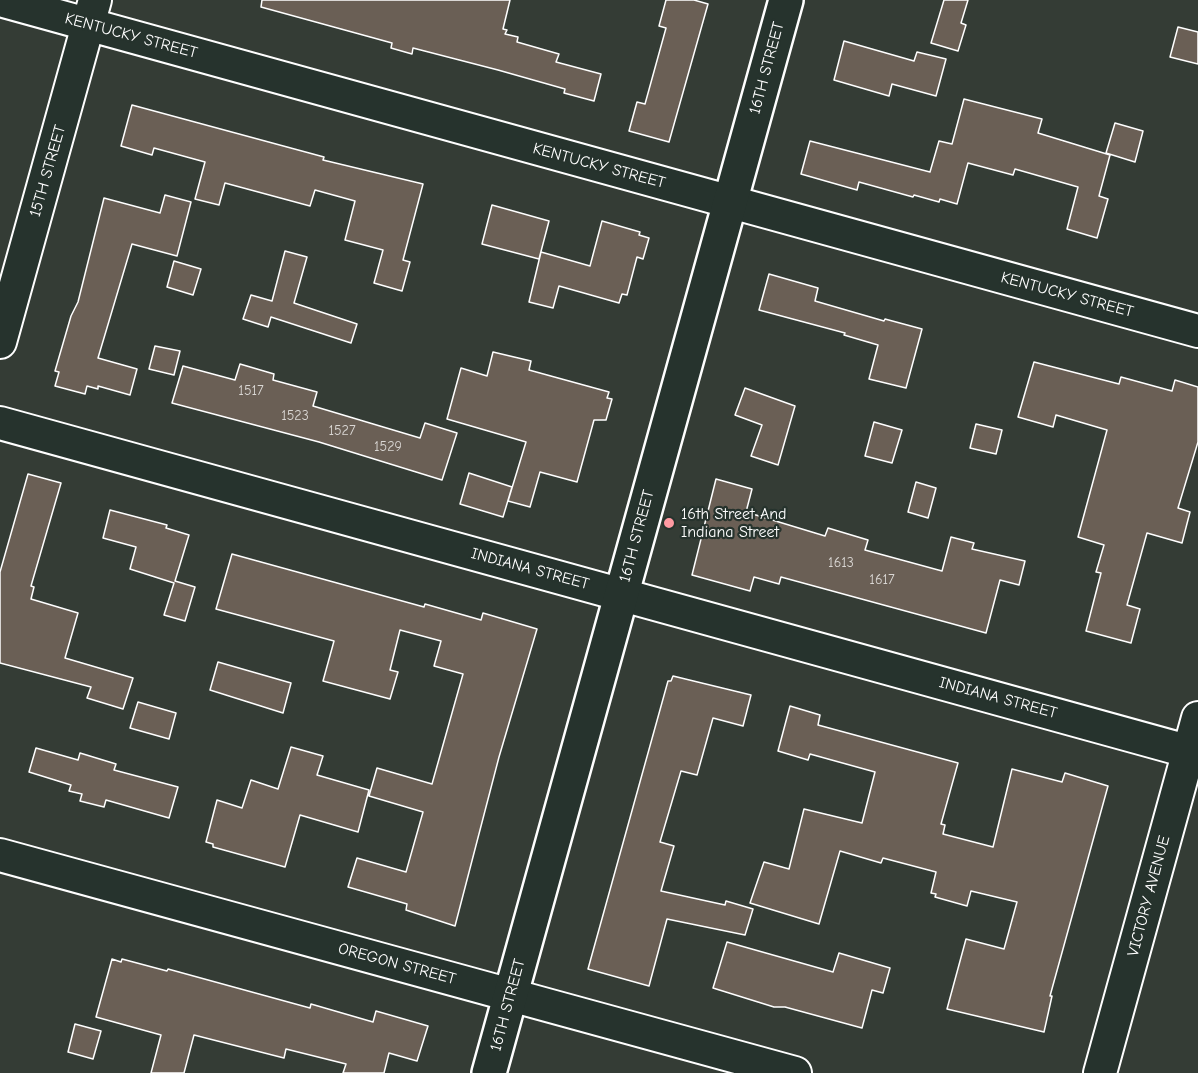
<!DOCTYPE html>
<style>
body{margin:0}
canvas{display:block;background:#343c35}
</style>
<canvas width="1198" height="1073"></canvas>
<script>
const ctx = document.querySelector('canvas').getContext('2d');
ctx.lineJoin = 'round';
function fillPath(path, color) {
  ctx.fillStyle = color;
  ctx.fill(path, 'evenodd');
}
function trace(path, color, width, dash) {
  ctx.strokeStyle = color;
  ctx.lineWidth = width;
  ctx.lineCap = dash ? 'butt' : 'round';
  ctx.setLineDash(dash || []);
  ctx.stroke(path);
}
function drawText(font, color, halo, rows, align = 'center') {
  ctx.font = font + ' "Comic Neue",sans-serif';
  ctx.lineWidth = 4.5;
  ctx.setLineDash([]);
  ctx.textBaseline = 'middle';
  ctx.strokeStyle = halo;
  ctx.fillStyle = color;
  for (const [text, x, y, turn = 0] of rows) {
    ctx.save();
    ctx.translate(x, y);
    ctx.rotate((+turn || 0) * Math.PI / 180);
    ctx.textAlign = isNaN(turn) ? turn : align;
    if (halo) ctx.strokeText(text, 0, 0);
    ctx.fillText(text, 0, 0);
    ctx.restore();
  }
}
const building = new Path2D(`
 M262 0H510L503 29 507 30 505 34 518 37 517 42 559 54 556 62 601 74 594 101 564 93 565 89 498 70 413 48 412 54 391 48 392 43 261 7Z
 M666 0H694L708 4 669 142 629 131 637 102 645 104 666 28 659 26Z
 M944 0H968L961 23 966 25 958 51 931 43Z
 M1178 27 1198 32V64L1170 57Z
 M844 41 914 61 917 52 946 59 936 96 892 84 889 96 834 80Z
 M964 99 1042 119 1038 133 1110 155 1099 196 1108 199 1097 238 1067 229 1078 187 1015 169 1013 175 968 163 957 204 940 199 939 202 914 195 913 197 859 182 857 190 801 174 810 141 930 172 939 141 952 144Z
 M132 105 324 157 323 160 423 184 403 260 410 262 402 291 374 283 383 250 345 240 355 201 315 190 310 206 225 183 219 205 195 199 205 162 154 148 152 155 121 146Z
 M1115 123 1143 131 1135 162 1106 153Z
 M165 195 191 202 177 256 132 244 98 358 137 369 130 395 98 386V389L87 386 85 394 55 386 59 372 55 371 71 316 78 302 104 198 160 213Z
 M492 205 549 221 539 259 482 244Z
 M602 221 640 232 639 235 649 238 643 259 637 257 627 295 622 294 619 303 559 286 553 308 529 302 541 252 590 266Z
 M285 251 307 257 294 303 357 324 351 343 271 317 268 327 243 319 251 295 272 301Z
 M174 261 201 269 193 295 167 287Z
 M769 274 818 288 815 301 884 321 885 319 922 329 906 388 869 379 878 345 844 335 845 333 759 310Z
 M155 346 180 351 174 375 149 369Z
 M493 352 531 361 529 370 609 392 607 398 612 399 606 420H594L577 482 540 472 530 507 508 501 526 442 447 419 461 368 487 376Z
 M1034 362 1119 384 1121 377 1172 391 1175 380 1198 387V442L1178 508 1190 512 1182 543 1147 533 1127 605 1140 609 1131 643 1086 631 1101 573 1096 572 1104 545 1078 537 1107 430 1056 415 1053 427 1018 417Z
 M240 364 274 374 273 380 317 392 313 406 420 438 425 423 457 433 442 480 319 442 172 403 183 366 235 380Z
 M745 388 795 406 778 465 751 456 762 425 735 415Z
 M874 422 902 430 892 463 865 456Z
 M976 424 1002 430 996 454 970 448Z
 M469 473 512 487 503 517 460 504Z
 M28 474 61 483 31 586 34 587 31 599 78 613 65 658 133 678 123 709 87 698 91 687 0 663V572Z
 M716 479 752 489 746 512 825 536 828 528 868 540 865 550 942 571 951 537 974 543 972 549 1025 561 1019 585 1000 580 986 633 781 577 779 584 754 577 750 591 692 575Z
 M916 482 936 488 928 518 908 512Z
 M110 510 167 525 166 528 189 535 175 581 195 587 185 621 164 615 174 583 130 569 136 547 103 538Z
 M232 554 424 607 425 604 481 620 483 613 537 629 499 757 455 926 406 910 407 904 348 887 357 858 406 872 423 812 369 796 377 768 432 784 463 674 434 666 441 641 400 630 390 670 398 672 390 699 323 681 334 641 216 609Z
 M218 662 291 683 283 713 210 690Z
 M673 676 751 695 743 726 713 718 697 775 681 771 660 842 674 846 661 891 725 905 726 901 753 909 745 935 667 919 649 986 588 969 668 681H671Z
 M138 702 176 713 169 739 130 728Z
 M790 706 820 715 818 725 958 763 941 824 945 825 943 834 993 847 1012 769 1062 782 1065 773 1108 786 1050 996H1052L1044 1032 947 1009 966 939 1004 949 1017 902 971 891 967 906 935 897 936 894 931 893 936 872 883 858 881 863 840 851 819 924 750 903 764 862 789 869 804 809 862 823 875 772 810 754 808 760 778 751Z
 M291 747 323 756 317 775 369 790 358 832 300 815 285 867 213 847V844L206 842 217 800 242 808 251 780 278 789Z
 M36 748 78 760 80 753 116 764 114 770 178 787 169 818 106 800 104 807 80 801 82 794 69 791 71 785 29 772Z
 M727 942 833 972 839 953 890 968 883 993 872 990 862 1028 785 1007H774L713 988Z
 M112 959 121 962 122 959 167 971 168 969 310 1008 311 1004 373 1022 376 1011 428 1026 417 1061 389 1053 384 1073H343L346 1064 286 1049 284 1058 194 1035 184 1073H151L161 1035 96 1017Z
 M75 1024 101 1031 93 1059 68 1052Z`);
fillPath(building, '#6a5f55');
trace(building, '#fff', 1.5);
const minor = new Path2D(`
 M0 0 1198 331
 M0 342 95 0
 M0 423 1198 754
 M0 855 795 1073
 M1100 1073 1198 718`);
const tertiary = new Path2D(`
 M489 1073 786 0`);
trace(minor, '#fff', 36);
trace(tertiary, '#fff', 38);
trace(minor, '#26332d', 32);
trace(tertiary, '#26332d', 33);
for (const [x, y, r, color] of [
 [669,523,6,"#ff9aa2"]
]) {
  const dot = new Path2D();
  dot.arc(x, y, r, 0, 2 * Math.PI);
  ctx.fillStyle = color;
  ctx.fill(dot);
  trace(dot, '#26332d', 2);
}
drawText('14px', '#dad7d4', null, [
 ["1517",251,391],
 ["1523",295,416],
 ["1527",342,431],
 ["1529",388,447],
 ["1613",841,563],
 ["1617",882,580]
]);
drawText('16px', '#fff', '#26332d', [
 ["KENTUCKY STREET",131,36,15],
 ["16TH STREET",767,68,-75],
 ["KENTUCKY STREET",599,166,15],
 ["15TH STREET",48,171,-74],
 ["KENTUCKY STREET",1067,295,15],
 ["16TH STREET",637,536,-75],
 ["INDIANA STREET",530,569,15],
 ["INDIANA STREET",998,698,15],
 ["VICTORY AVENUE",1149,896,-75],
 ["OREGON STREET",397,964,15],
 ["16TH STREET",508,1005,-75]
]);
drawText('16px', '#fff', '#26332d', [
 ["16th Street And",681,514],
 ["Indiana Street",681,532]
], 'left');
</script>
